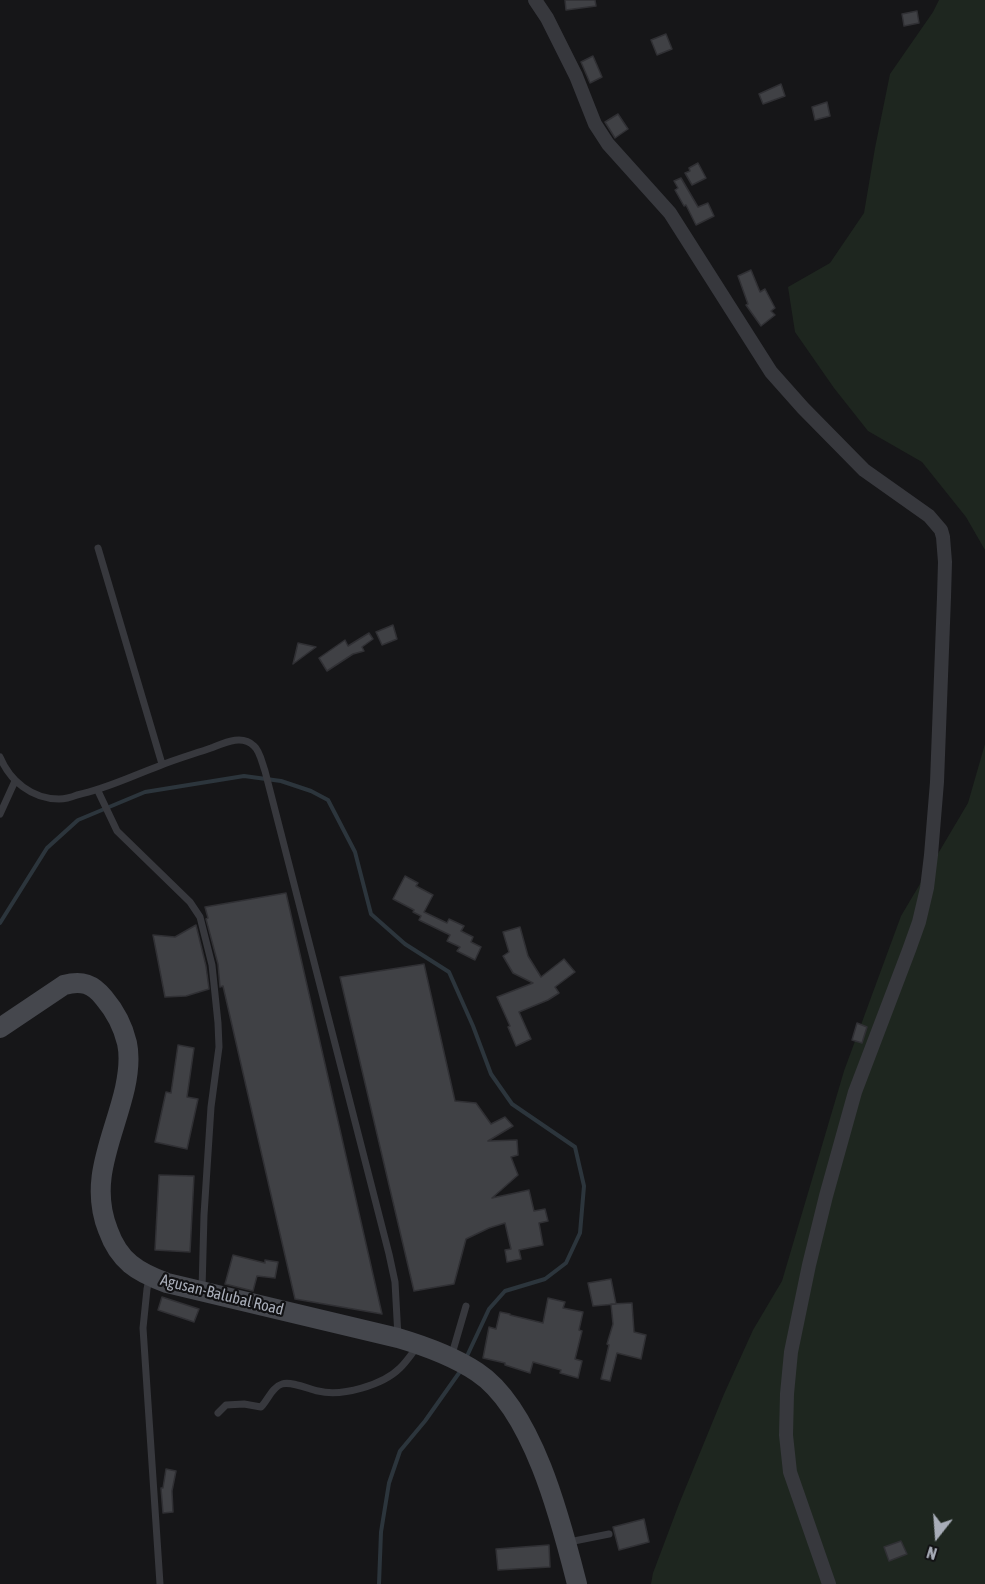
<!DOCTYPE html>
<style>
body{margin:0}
#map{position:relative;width:985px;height:1584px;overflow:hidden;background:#161618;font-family:"Asap Condensed",sans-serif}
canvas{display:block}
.north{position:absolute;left:907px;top:1506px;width:60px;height:60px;-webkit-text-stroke:4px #111113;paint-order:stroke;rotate:197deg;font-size:16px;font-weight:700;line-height:24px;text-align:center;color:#a8adb8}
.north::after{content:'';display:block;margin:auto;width:21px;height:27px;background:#a8adb8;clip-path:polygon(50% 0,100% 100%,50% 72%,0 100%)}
</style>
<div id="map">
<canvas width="985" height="1584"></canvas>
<div class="north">N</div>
</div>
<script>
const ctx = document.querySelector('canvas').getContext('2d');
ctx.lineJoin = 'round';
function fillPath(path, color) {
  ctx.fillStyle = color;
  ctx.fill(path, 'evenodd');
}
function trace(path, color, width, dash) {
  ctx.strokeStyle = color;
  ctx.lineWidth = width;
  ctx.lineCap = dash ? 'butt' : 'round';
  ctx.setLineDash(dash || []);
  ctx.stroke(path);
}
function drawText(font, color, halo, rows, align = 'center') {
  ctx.font = font + ' "Asap Condensed",sans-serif';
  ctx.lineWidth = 4.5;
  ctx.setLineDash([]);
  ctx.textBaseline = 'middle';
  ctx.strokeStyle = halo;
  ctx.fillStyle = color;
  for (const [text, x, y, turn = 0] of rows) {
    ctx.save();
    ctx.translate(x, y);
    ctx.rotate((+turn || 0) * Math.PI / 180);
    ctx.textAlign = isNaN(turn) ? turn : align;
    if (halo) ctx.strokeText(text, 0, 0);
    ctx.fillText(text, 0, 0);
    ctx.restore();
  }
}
fillPath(new Path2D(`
 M939 0H985V550L966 517 922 462 868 431 834 388 795 332 788 287 830 263 864 213 875 148 890 74 933 12Z
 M985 744V1584H651L653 1573 679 1504 724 1394 753 1330 782 1281 844 1071 901 916 968 803Z`), '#1e261f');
trace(new Path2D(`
 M0 923 47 848 78 820 145 792 244 776 281 781 311 791 328 800 355 852 371 914 405 944 449 972 473 1026 491 1074 512 1104 575 1147 584 1186 580 1233 566 1263 545 1279 505 1291 489 1309 467 1356
 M379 1584 381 1532 389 1483 400 1451 425 1421 459 1373`), '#2c353c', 4);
const building = new Path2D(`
 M565 0H595L596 6 566 10Z
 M917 11 919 23 904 26 902 14Z
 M666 34 672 49 657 55 651 40Z
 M593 56 602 77 590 83 581 62Z
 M781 84 785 96 763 104 759 94Z
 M827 102 830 116 815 120 812 107Z
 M618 114 628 129 615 138 605 122Z
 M698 163 706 178 692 185 685 173 690 171 689 168Z
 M681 178 698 207 708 203 714 216 696 225 686 205 684 206 675 190 678 188 674 181Z
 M751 270 760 292 765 289 775 308 771 311 775 315 761 326 746 305 748 304 738 276Z
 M393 625 397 639 382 645 376 632Z
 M369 633 373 639 362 647 364 651 353 654 327 671 319 658 345 640 348 646Z
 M298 643 316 647 293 664Z
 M405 876 418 883 416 886 433 895 424 912 447 923 449 919 464 926 461 931 473 937 471 942 481 947 475 960 457 951 460 947 447 941 450 935 419 920 421 916 413 912 414 910 393 899Z
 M286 893 382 1314 295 1299 223 986 220 987 218 964 206 919 208 918 205 907Z
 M196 925 206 966 209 989 186 996 165 997 153 935 175 937Z
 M520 927 528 956 541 977 564 959 575 972 555 987 559 993 548 1000 519 1012 531 1039 516 1046 508 1027 510 1026 497 997 533 983 513 973 503 956 509 952 503 932Z
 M424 964 455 1101 476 1103 491 1124 505 1117 513 1126 488 1141 517 1140 518 1155 511 1157 518 1175 492 1198 529 1190 534 1211 545 1209 548 1221 539 1223 543 1245 519 1250 521 1259 507 1262 505 1250 511 1249 505 1223 489 1228 466 1239 454 1284 414 1291 340 977Z
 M857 1023 867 1027 862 1043 852 1040Z
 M178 1045 194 1048 187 1097 198 1099 187 1149 155 1142 166 1092 171 1093Z
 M159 1175 194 1176 190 1252 155 1250Z
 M233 1255 265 1263V1260L278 1262 275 1278 257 1276 253 1291 225 1284Z
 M611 1279 616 1304 593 1306 588 1283Z
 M162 1297 199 1309 194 1322 158 1310Z
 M548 1298 565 1302 563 1308 583 1312 579 1330 582 1331 575 1359 582 1361 578 1378 560 1373 561 1370 533 1362 530 1373 505 1365V1363L483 1358 489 1327 496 1329 500 1312 510 1314V1315L543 1323Z
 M632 1303 634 1332 646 1335 641 1359 617 1353 610 1381 601 1379 609 1345 607 1344 613 1324 611 1304Z
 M166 1469 176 1471 172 1491 173 1512 163 1513 161 1488H163Z
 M644 1519 649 1542 619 1550 613 1527Z
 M901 1541 907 1554 889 1561 884 1547Z
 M549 1545 550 1567 498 1570 496 1549Z`);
fillPath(building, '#404145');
trace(building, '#303034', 1.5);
trace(new Path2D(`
 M98 548 162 764
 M0 757C10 781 32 799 59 799 65 799 72 797 77 795 106 789 132 776 159 766 176 759 194 754 211 748 224 743 242 734 254 746 260 751 262 763 265 771L389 1254 395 1282 398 1337
 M98 791 117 831 190 902 200 917 212 965 218 1023 219 1047 211 1107 204 1215 202 1290
 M0 814 15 781
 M149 1279 147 1289 143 1328 160 1584
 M452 1354 466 1306
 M218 1413 226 1405 244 1404 261 1407C268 1400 272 1387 282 1384 291 1381 309 1389 318 1391 342 1397 383 1385 400 1368 407 1361 412 1353 418 1346
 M569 1542 609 1534`), '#37383d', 7);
trace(new Path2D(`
 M535 0 547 18 576 76 595 124 608 144 670 213 771 372 803 408 864 470 929 516 941 530 943 537 945 562 944 597 937 782 931 855 927 888 919 922 909 950 855 1092 826 1196 809 1265 791 1352 787 1394 786 1435 790 1472 829 1584`), '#37383d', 14);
trace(new Path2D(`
 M0 1028 64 985C82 980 93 984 104 998 115 1011 123 1026 127 1043 130 1057 128 1074 125 1088 114 1137 88 1180 108 1230 119 1261 137 1272 167 1283L398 1338C425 1346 453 1356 477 1372 533 1409 561 1521 577 1584`), '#45474d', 20);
drawText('16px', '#a8adb8', '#111113', [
 ["Agusan-Balubal Road",222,1295,14]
]);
</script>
